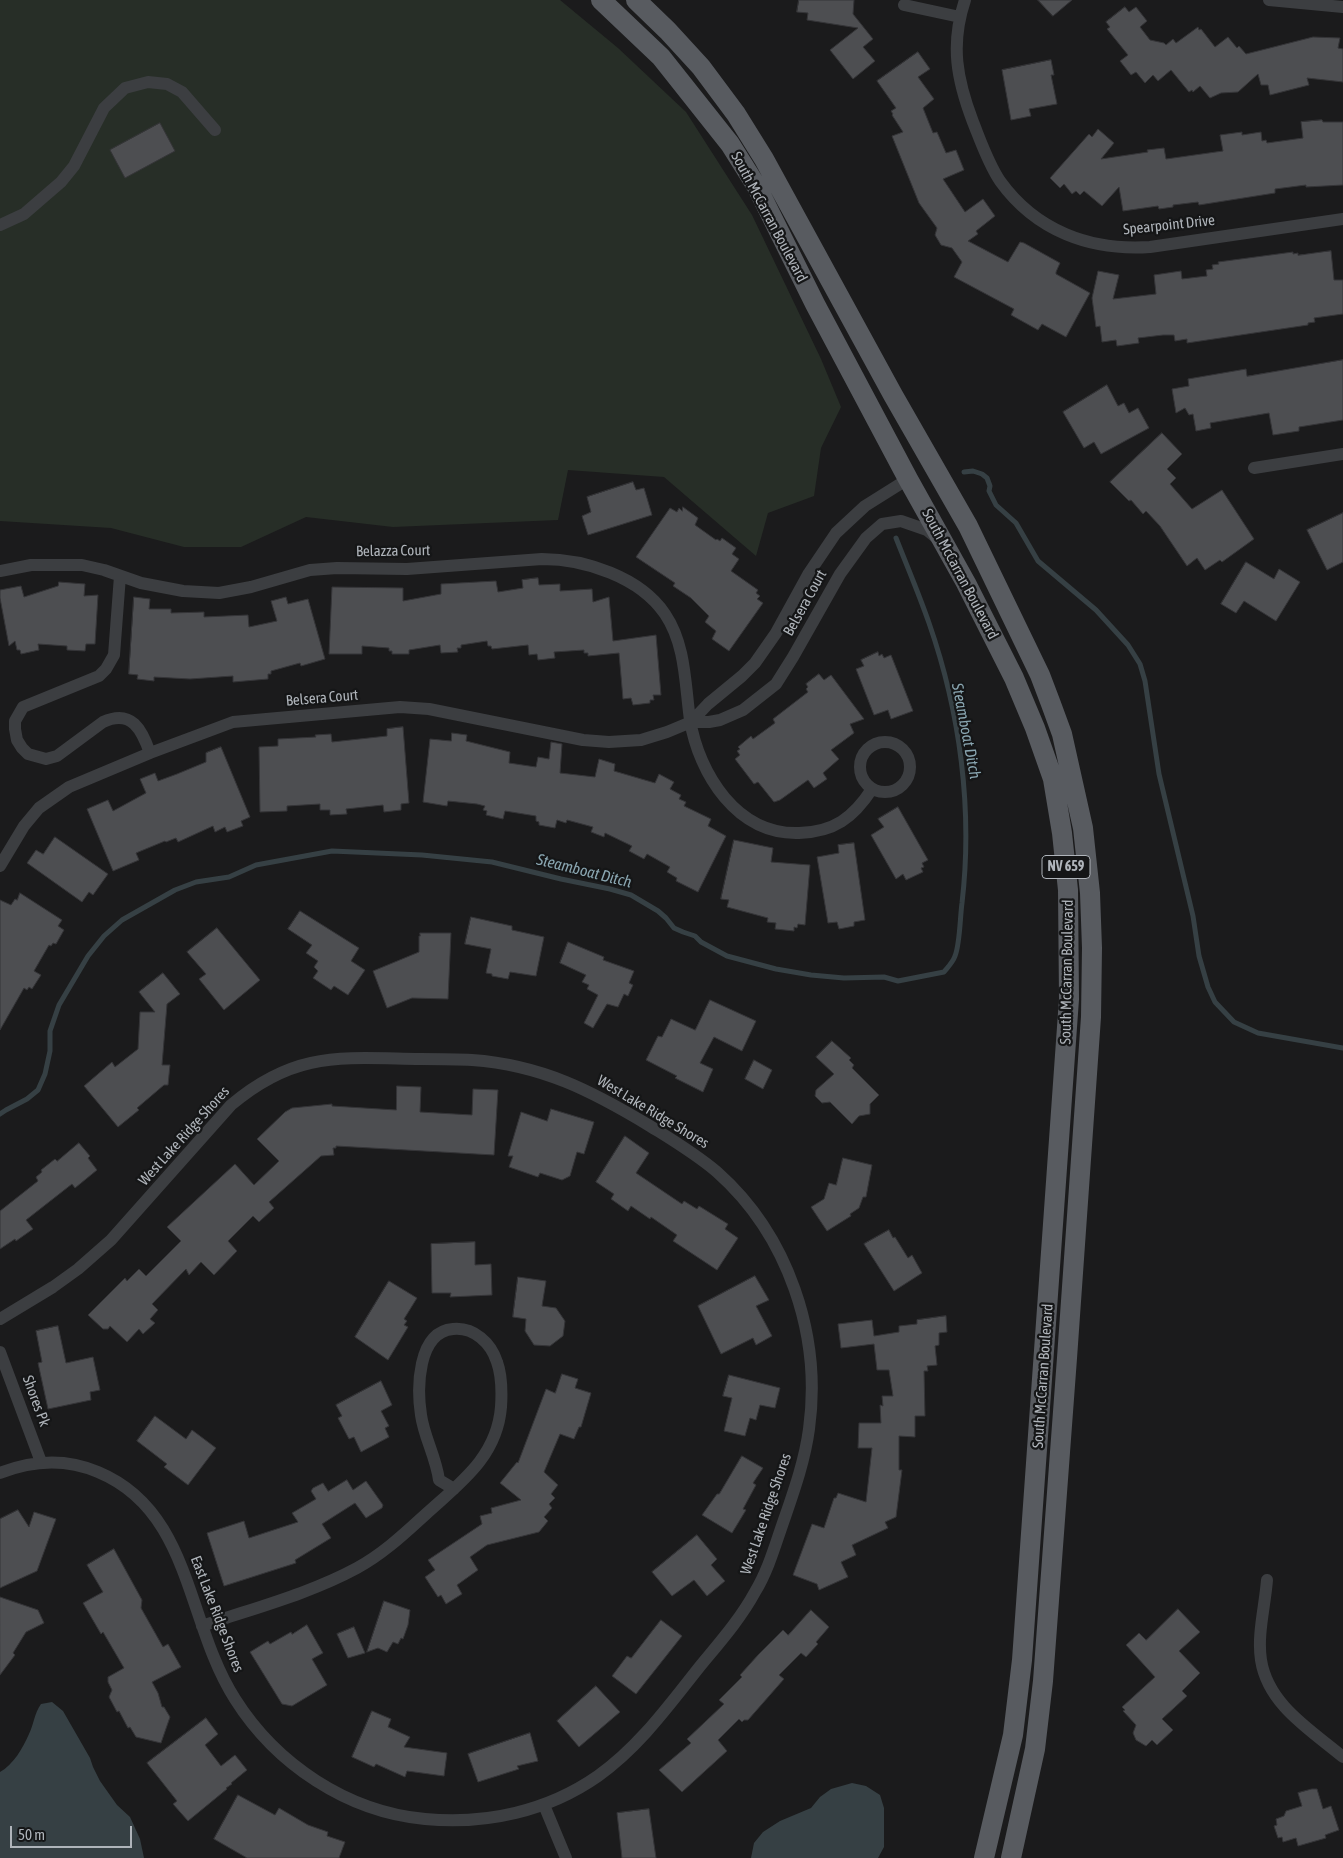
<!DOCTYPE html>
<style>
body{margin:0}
#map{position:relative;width:1343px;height:1858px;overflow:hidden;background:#1b1b1c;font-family:"Asap Condensed",sans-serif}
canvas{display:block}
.scale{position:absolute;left:10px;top:1826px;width:122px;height:22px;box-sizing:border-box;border:2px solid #afb4ba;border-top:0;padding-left:6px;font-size:15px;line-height:18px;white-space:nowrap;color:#afb4ba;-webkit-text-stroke:4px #151617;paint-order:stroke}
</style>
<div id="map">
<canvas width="1343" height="1858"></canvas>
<div class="scale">50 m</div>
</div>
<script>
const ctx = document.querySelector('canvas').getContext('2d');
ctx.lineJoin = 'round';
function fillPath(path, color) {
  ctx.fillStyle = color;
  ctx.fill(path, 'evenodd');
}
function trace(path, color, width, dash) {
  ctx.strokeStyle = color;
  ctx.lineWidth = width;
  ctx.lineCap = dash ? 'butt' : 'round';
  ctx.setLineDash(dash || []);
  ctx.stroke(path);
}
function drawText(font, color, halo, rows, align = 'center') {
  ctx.font = font + ' "Asap Condensed",sans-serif';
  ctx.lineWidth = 4.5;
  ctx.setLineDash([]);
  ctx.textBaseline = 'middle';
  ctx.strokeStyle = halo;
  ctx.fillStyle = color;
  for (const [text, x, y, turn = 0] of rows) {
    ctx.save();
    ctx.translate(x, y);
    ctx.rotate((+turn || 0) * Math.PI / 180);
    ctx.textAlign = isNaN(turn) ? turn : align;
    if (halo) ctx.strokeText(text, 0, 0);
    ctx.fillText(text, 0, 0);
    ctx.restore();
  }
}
fillPath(new Path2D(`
 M0 0H560L618 48 686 112 752 215 821 359 841 407 821 448 814 496 768 513 756 556 664 477 568 470 558 520 393 527 306 517 241 547H184L111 528 0 521Z`), '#272e27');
fillPath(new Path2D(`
 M52 1702 63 1711 90 1758 93 1767 100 1781 117 1805 130 1817 140 1839 144 1858H0V1772C13 1765 23 1748 29 1734 34 1724 34 1714 41 1704Z
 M852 1783 866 1786 880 1795 884 1808V1847L878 1858H751L754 1843 763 1832 780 1821 811 1808 820 1797 831 1789Z`), '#364044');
trace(new Path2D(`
 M964 472 973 471 982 474 987 478 990 486 989 491 996 505 1016 523 1038 561 1096 610 1128 645 1140 664 1145 681 1159 774 1193 916 1199 956 1208 987 1215 1002 1234 1022 1258 1033 1343 1048
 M0 1114 6 1110 27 1099 38 1090 45 1074 50 1051V1031L59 1005 88 956 104 936 122 920 175 890 196 882 229 877 256 865 332 851 422 855 492 862 561 879 610 889 631 895 658 911 666 918 674 928 683 932 695 936 701 942 727 956 776 969 811 975 844 978 884 977 898 981 944 972C948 967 953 962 955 956 960 944 960 917 962 903 973 809 960 712 929 623 919 594 907 566 896 538`), '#364044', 5);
const building = new Path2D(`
 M799 0H854L853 14 873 39 863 47 875 61 853 79 830 50 858 28 807 20 808 13 797 12Z
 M1038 0H1072L1053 16Z
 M1125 7 1129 12 1136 7 1147 21 1140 27 1150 40 1164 43 1166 45 1173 39 1176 43 1198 27 1199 30 1201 29 1215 47 1228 37 1237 48 1239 46 1246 54 1313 37 1340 38 1338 48 1343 49V82L1307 78 1309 85 1270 95 1268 85H1261L1258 74 1238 92 1221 93 1210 98 1200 86 1193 92 1192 90 1189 92 1171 70 1158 81 1153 75 1145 83 1136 72 1131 75 1120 61 1128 55 1107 29 1110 27 1106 22Z
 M918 52 930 69 918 77 934 99 923 108 933 133 937 132 946 153 956 150 964 170 943 179 965 212 983 199 995 216 976 231 978 234 968 241 1008 262 1020 242 1024 243 1060 263 1056 272V274L1090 293 1066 337 1042 324 1038 330 1011 315 1014 309 954 277 962 262 952 248 941 245 935 235 937 228 919 203 892 136 903 132 892 115 893 114 891 111 896 108 877 81Z
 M1051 60 1054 75H1051L1057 104 1029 109 1031 116 1011 120 1002 70Z
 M1322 120 1323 122H1343V185L1306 187V185L1275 189V193L1199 205 1198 202 1173 205V207L1159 209 1158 206 1123 211 1119 187 1102 206 1084 191 1080 195 1076 191 1072 194 1064 184 1060 188 1050 178 1089 134 1092 137 1098 129 1114 143 1101 159 1148 152 1147 150 1164 148 1166 159 1223 151 1220 135 1242 132V135L1261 132 1262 141 1266 140 1267 143 1303 138 1301 122Z
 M160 123 175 151 125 178 110 150Z
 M1331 251 1334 280H1343V314L1314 318 1315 322 1308 323V325L1187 343V339L1175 341 1174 335H1163L1138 338 1139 343 1117 346 1116 340 1102 342 1100 326 1096 327 1092 298 1098 271 1119 275 1113 299 1156 294 1154 275 1181 271 1182 279 1207 276 1206 270 1213 269 1212 265 1219 264 1218 262 1293 252V254L1298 253V255Z
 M1343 360V420L1299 427V431L1273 435 1269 413 1210 423 1211 428 1196 431 1193 414 1189 415 1185 408 1176 413 1172 389 1189 386 1188 379 1246 369 1247 376Z
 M1107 385 1118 406 1124 403 1129 413 1138 408 1149 428 1101 454 1094 442 1084 448 1063 412Z
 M1162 433 1182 454 1167 469 1176 478 1170 484 1192 509 1222 490 1254 539 1222 562 1220 560 1205 570 1197 558 1187 566 1160 526 1146 511 1143 514 1131 500 1129 501 1110 482Z
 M633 482 636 490 644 488 652 515 588 535 582 516 591 512 587 497Z
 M683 507 698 518 695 525 716 540 717 539 720 541 722 538 736 548 732 554 739 559 731 571 758 590 756 593 760 596 757 599 763 603 729 651 712 639 716 631 705 622 709 616 691 598 673 586 675 583 636 557 670 508 677 512 679 508 682 511Z
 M1343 513V562L1327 570 1307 530Z
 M1246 562 1274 579 1279 569 1300 582 1276 621 1244 601 1236 613 1221 604Z
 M538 578 539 585 560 584V591L592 589 593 602 609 597 613 641 656 635 661 695H653L654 700H650V703L633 705 631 698 623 699 619 653 588 656V653H584V650L554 652 555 658 538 660 537 654 529 655 528 645 492 649 491 646H488L487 641 461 645V648H457L458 652 441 653 440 645 409 650V654H392V651H389V648L362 646V654H329L332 587 403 588V601L441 594V584L496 581 498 592 523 588 522 580Z
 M59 582 85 584 84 596 98 595 95 644H86L85 651 67 650V646L38 644 39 650 21 654 20 650H17L15 641 9 646 0 598V590L21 586 24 597 58 586Z
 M134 597 150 599 149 609H171V613L204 612V617L248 615 249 627 277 621 271 601 286 597 288 604 308 599 325 659 301 666 300 663 271 671V674H268V679L233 682V676L190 679 154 677V681L137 679 138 675 129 674Z
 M878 652 879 656 882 654 884 658 891 655 913 711 891 719 888 710 874 715 856 669 864 666 861 660Z
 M819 674 824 680 831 675 864 719 850 724 854 733 831 750 839 759 823 773 827 779 814 788 808 780 780 800 774 802 758 782 754 784 735 759 740 755 737 751 740 749 738 747 751 736 753 739 775 723 773 719 808 692 806 689 808 687 806 684Z
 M403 727 409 803 401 804V810L384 812 383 805 346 809 347 814 330 815V810H320V804L287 806V811L260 812 259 747 278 746V739L316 737 315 735 331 734 332 742 387 736V729Z
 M452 733 467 735 466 741 510 752 509 763 536 767 538 757 549 759 551 742 562 744 560 773 595 777 599 759 615 764 614 771 655 783 659 774 674 782 670 789 681 795 679 799 686 802 684 806 711 819 708 826 726 836 698 892 676 881 677 878 667 872 670 867 647 854 644 859 629 851 632 846 605 833 604 837 591 832 593 827 567 820 566 823 557 820 555 828 539 825V822L536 821V816L505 811 503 819 486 815 487 811 483 810 485 806 477 804 448 801 447 806 423 802 430 739 451 741Z
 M221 747 250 817 241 821 243 826 227 832 225 827 215 832 213 826 178 842 176 838 166 842 165 841 136 853 139 860 113 871 87 809 108 800 113 811 146 793 140 779 155 773 158 781 177 774 206 762V753Z
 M898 807 928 860 922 863 924 867 921 868 923 872 906 880 903 874 896 879 871 835 884 827 878 819Z
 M55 837 108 874 93 895 89 892 82 902 27 863 36 850 43 854Z
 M734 840 773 848 771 862 810 865 805 925 798 924 797 928 794 927V931L775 929 776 923 767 922 768 918 727 907 729 900 721 899Z
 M854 843 865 920 854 922V926L839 929 837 922 828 923 817 857 839 853 838 845Z
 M20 893 62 920 58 926 64 930 56 944 53 943 51 946 49 945 34 971 41 975 32 989 29 987 27 990 24 988 0 1030V900L11 905 15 899 17 900Z
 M300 911 359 948 351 961 365 970 348 995 334 986 331 990 313 978 318 971 314 967 318 961 306 953 312 945 288 929Z
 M471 917 512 926V930L544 937 536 976 510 972 508 979 492 976V974L486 973 491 949 465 944Z
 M217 928 260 980 224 1010 199 979 206 974 187 952Z
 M420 933H451L448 999 412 998 387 1008 373 971 419 952V936H420Z
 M568 942 604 957 603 960 634 971 629 983 633 985 628 996 624 994 618 1007 607 1004 593 1028 584 1023 598 995 587 989 589 985 582 982 586 975 560 963Z
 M163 973 180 994 167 1004 162 1065H170L168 1085H164L137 1108 139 1110 118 1127 84 1086 112 1062 115 1067 138 1049 140 1012H155L139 992Z
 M710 1000 756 1021 742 1051 714 1037 700 1063 713 1069 703 1092 675 1078 677 1076 646 1060 658 1036 662 1037 671 1019 695 1030Z
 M832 1041 851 1058 849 1060 854 1065 852 1068 879 1095 870 1104V1114L859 1116 852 1124 830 1102 822 1103 815 1096 816 1090 834 1074 816 1057Z
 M754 1060 772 1070 763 1089 745 1079Z
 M397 1086 421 1087 420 1112 472 1115 473 1089 498 1090 494 1155 336 1146V1148H333L334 1155 321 1156 269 1202 274 1208 259 1222 253 1216 228 1241 237 1251 214 1275 201 1262 189 1275 186 1269 152 1304 158 1310 150 1319 155 1323 143 1334 139 1329 127 1342 110 1326 108 1329H103L88 1315 125 1278 127 1281 139 1269 146 1276 181 1241 167 1227 235 1164 254 1185 279 1161 257 1139 285 1112 292 1108 332 1104V1106L396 1110Z
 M551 1109 594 1122 584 1154 577 1152 570 1176 562 1180 540 1173 538 1177 509 1167 513 1156H508L521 1112 547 1121Z
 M625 1136 649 1153 636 1173 682 1204 684 1201 697 1209 699 1206 728 1224 725 1229 738 1238 717 1270 673 1241 677 1235 651 1217 650 1219 631 1206 628 1211 611 1199 614 1194 596 1182Z
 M79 1143 90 1156 88 1158 97 1170 75 1188 72 1184 26 1220 33 1229 16 1241 15 1239 0 1249V1211L38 1181 36 1177 42 1172 41 1170 55 1159 57 1161Z
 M843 1158 872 1165 866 1197H863L859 1208 850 1214 851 1216 827 1231 811 1207 824 1199 829 1183 836 1185Z
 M889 1230 893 1238 895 1237 908 1258 912 1255 922 1273 894 1291 864 1244Z
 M475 1242V1265L491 1264 492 1295 450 1297 451 1293H432L431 1244Z
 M755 1276 769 1300 756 1306 772 1336 756 1345 753 1338 721 1354 698 1306Z
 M518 1277 546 1281 542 1306 556 1308 565 1321 563 1336 550 1346 534 1345 525 1331 526 1319 513 1317Z
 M389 1281 417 1298 404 1319 407 1321 404 1325 408 1327 388 1360 355 1337Z
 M946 1316 947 1332 939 1333V1345L935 1346 937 1365 927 1366 928 1371H924L925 1416H915V1437L899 1436V1470H902L896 1517 885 1522 888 1528 852 1545 856 1555 841 1562 848 1577 819 1590 817 1584 793 1575 812 1524 824 1528 834 1498H836L838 1493 866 1502 872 1448H858L859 1423H881L880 1405 883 1406 882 1396H893L889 1370H877L874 1344 841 1348 838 1324 872 1320 874 1336 899 1332V1326L917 1324V1320Z
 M58 1326 66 1363 93 1357 100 1390 90 1392 91 1400 48 1409 38 1363 42 1362 36 1331Z
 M562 1374 578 1379 575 1388 591 1393 581 1427H579L574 1439 560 1434 544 1472 558 1485 551 1494 555 1498 549 1504 552 1508 544 1517 548 1521 539 1532 487 1545 470 1557 478 1570 457 1585 462 1594 446 1604 441 1595 438 1597 425 1577 435 1570 428 1560 482 1524 480 1516 492 1513 491 1508 521 1500 500 1483 517 1462 518 1463 546 1389 555 1393Z
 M729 1375 780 1388 775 1408 760 1405 756 1420 750 1418 745 1436 724 1431 732 1398 723 1396Z
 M381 1381 392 1405 381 1411 389 1426 385 1428 389 1437 361 1452 354 1437 349 1439 338 1418 342 1416 336 1405Z
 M155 1416 186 1439 192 1430 216 1448 188 1485 164 1467 167 1464 137 1441Z
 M742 1456 763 1468 753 1483 756 1485 743 1509 746 1510 732 1533 702 1515 717 1494H719Z
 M347 1480 353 1490 366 1481 383 1505 382 1508 366 1518 355 1503 322 1524 331 1538 295 1560 296 1563 224 1586 207 1533 244 1521 249 1538 298 1522 292 1513 316 1499 311 1491 313 1488 323 1483 328 1491Z
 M18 1510 29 1527 34 1512 56 1519 37 1571 0 1588V1519Z
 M697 1535 717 1559 711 1565 725 1581 707 1596 694 1580 672 1596 652 1572Z
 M114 1549 142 1600 141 1608 163 1647 168 1644 181 1667 152 1682 158 1693 162 1707H164L170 1717 161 1743 136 1737 130 1727 128 1728 119 1711 117 1712 109 1697 112 1690 108 1682V1677L124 1668 103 1632 101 1634 83 1603 103 1592 87 1565Z
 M0 1597 38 1610 44 1623 26 1632 13 1653 15 1655 0 1675Z
 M384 1601 410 1610 408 1625 403 1639 401 1638 398 1644 393 1642 387 1652 378 1648 367 1652Z
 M1178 1609 1200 1632 1179 1651 1200 1673 1182 1691 1187 1696 1162 1719 1173 1730 1157 1745 1152 1740 1146 1746 1136 1740 1133 1733 1136 1725 1123 1711 1125 1710 1122 1707 1155 1677 1126 1645 1139 1633 1146 1640Z
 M811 1610 829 1627 816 1642 818 1644 806 1657 801 1653 779 1675 784 1679 748 1720H744L742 1722 739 1719 718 1740 727 1751 682 1792 659 1770 691 1743 687 1739 724 1704 719 1700 742 1677 740 1675 758 1655 783 1630 788 1635Z
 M661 1620 682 1636 636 1694 612 1676 627 1656 631 1658Z
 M307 1625 323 1653 312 1659 327 1685 292 1706 282 1704 250 1652 268 1641 270 1644 291 1632 292 1634Z
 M354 1627 365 1653 348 1658 337 1634Z
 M596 1686 620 1712 579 1747 557 1721Z
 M372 1711 391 1719 388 1727 410 1737 404 1747 447 1753 444 1776 407 1771 405 1777 376 1764 374 1767 352 1757Z
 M206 1718 218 1734 205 1745 221 1766 235 1755 247 1770 231 1783 232 1784 226 1788 227 1789 188 1821 173 1804 177 1801 147 1763Z
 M530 1733 538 1761 517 1766 519 1769 478 1782 468 1754Z
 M1312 1789H1317L1323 1809 1331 1806 1339 1830 1325 1835 1326 1838 1298 1846 1296 1838 1283 1842 1282 1837 1278 1838 1274 1826 1277 1825 1276 1819 1284 1816 1286 1811 1302 1806 1298 1793Z
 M238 1795 275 1815 279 1808 308 1825 328 1832 327 1836 345 1842 339 1858H247L214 1839Z
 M649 1809 656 1858H622L617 1813Z`);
fillPath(building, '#4d4e51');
trace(building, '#353538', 1);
trace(new Path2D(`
 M965 0C950 45 957 80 973 122 981 142 988 163 1000 181 1036 231 1090 251 1150 247L1343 219
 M1269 0 1343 7
 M904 5 960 17
 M0 225 24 214 61 182 74 166 104 108 125 88 148 82 167 84 182 92 215 130
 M1254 468 1343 454
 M0 571 31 565H82L104 570 141 583 183 591 219 593 251 587 310 570 337 568 407 569 542 559C585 559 640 577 665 614 686 645 685 685 690 720 699 774 737 835 799 833 834 832 853 818 872 789
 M120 576 114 655 106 669 99 676 23 707 15 721V729L17 740 22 748 28 754 46 759 57 756 103 722C132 709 142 730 150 753
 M691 722H709L720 720 743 710 776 684 793 657 840 574 866 538 882 524 901 521 927 530 938 539
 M860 767a25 25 0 1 1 50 0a25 25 0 1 1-50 0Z
 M0 866 24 826 39 808 69 787 150 753 233 722 400 707 429 709 583 740 609 742 641 740 667 732 691 722 708 704 742 676 755 663 776 633 809 573 836 533 865 506 908 479
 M0 1319 53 1287 78 1269 111 1240 231 1105C296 1050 342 1058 421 1059 438 1059 455 1059 472 1060 542 1065 592 1091 650 1126 674 1141 696 1154 717 1172 788 1235 822 1335 809 1429 805 1459 795 1488 785 1517 776 1542 769 1569 755 1592 741 1618 720 1642 701 1665 669 1705 640 1746 598 1776 548 1811 486 1825 425 1819 347 1812 276 1764 235 1699 186 1623 192 1511 98 1472 65 1458 33 1460 0 1473
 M0 1352 41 1462
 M1267 1580C1265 1606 1257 1635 1261 1660 1268 1705 1311 1730 1343 1757
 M202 1626C254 1608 309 1594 357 1568 383 1554 404 1534 426 1514 460 1483 497 1457 501 1407 502 1392 502 1376 497 1362 491 1343 474 1327 453 1329 417 1332 417 1389 421 1415 424 1437 436 1457 439 1480L454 1489
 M544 1805 566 1858`), '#3c3e41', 12);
trace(new Path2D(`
 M601 0 661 57 730 144 757 187 815 304 908 479 966 583 1014 678 1035 728 1053 779 1062 833 1068 890 1069 999 1022 1660 1013 1735 984 1858
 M636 0 668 31 701 67 736 114 764 159 893 395 968 526 1040 675 1051 704 1062 734 1083 828 1090 893 1092 948 1091 1017 1067 1358 1043 1681 1035 1749 1011 1858`), '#585b60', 20);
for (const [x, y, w] of [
 [1066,867,48]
]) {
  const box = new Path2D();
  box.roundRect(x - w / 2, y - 11.5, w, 23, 4);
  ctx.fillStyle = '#151617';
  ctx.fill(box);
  trace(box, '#afb4ba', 1);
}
drawText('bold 14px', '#afb4ba', null, [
 ["NV 659",1066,867]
]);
drawText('15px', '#afb4ba', '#151617', [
 ["South McCarran Boulevard",769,217,62],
 ["Spearpoint Drive",1169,225,-6],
 ["Belazza Court",393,551,-1],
 ["South McCarran Boulevard",960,574,62],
 ["Belsera Court",805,603,-61],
 ["Belsera Court",322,698,-5],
 ["South McCarran Boulevard",1067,972,-89],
 ["West Lake Ridge Shores",653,1112,31],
 ["West Lake Ridge Shores",184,1136,-48],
 ["South McCarran Boulevard",1043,1376,-86],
 ["Shores Pk",36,1401,70],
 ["West Lake Ridge Shores",766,1514,-71],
 ["East Lake Ridge Shores",217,1614,69]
]);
drawText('italic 16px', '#8aa6b1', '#151617', [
 ["Steamboat Ditch",966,731,79],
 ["Steamboat Ditch",584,871,14]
]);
</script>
